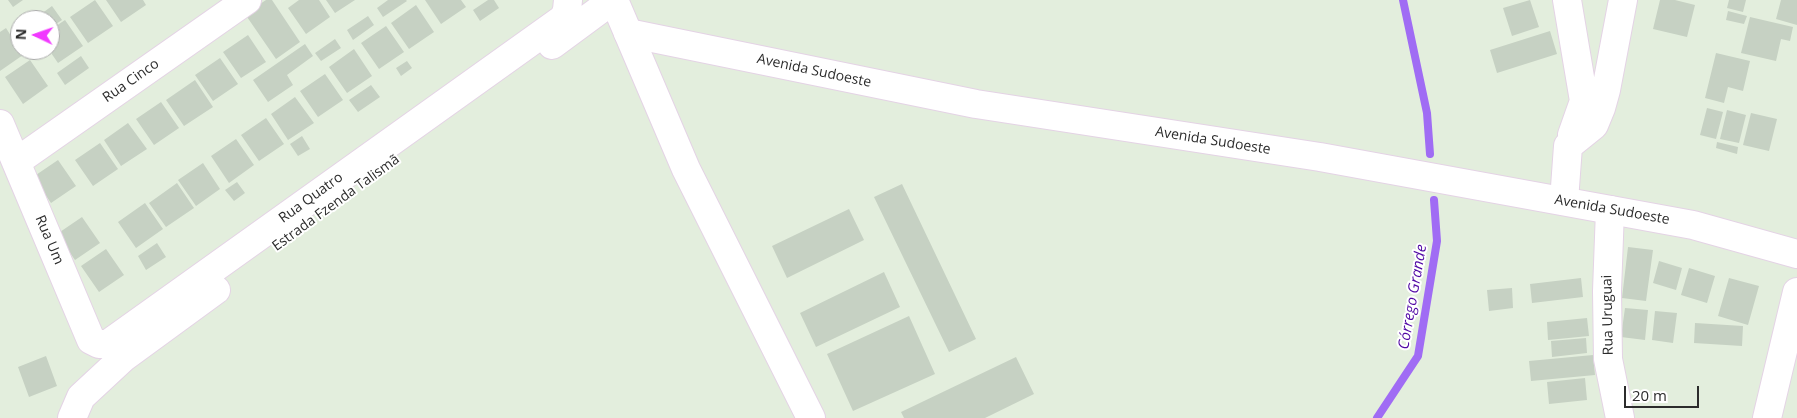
<!DOCTYPE html>
<meta charset="utf-8">
<style>
body{margin:0}
#map{position:relative;width:1797px;height:418px;overflow:hidden;background:#e3eedd;font-family:"Open Sans",sans-serif}
canvas{display:block}
.north{position:absolute;left:10px;top:10px;width:50px;height:50px;box-sizing:border-box;background:#fff;border:1px solid #ababab;border-radius:50%;rotate:273deg;font-size:14px;font-weight:700;line-height:20px;text-align:center;color:#2c2c2c}
.north::after{content:'';display:block;margin:auto;width:18px;height:22px;background:#f139ff;clip-path:polygon(50% 0,100% 100%,50% 72%,0 100%)}
.scale{position:absolute;left:1624px;top:386px;width:75px;height:22px;box-sizing:border-box;border:2px solid #2c2c2c;border-top:0;padding-left:6px;font-size:15px;line-height:18px;white-space:nowrap;color:#2c2c2c;-webkit-text-stroke:4px #fff;paint-order:stroke}
</style>
<div id="map">
<canvas width="1797" height="418"></canvas>
<div class="north">N</div>
<div class="scale">20 m</div>
</div>
<script>
const ctx = document.querySelector('canvas').getContext('2d');
ctx.lineJoin = 'round';
function trace(path, color, width, dash) {
  ctx.strokeStyle = color;
  ctx.lineWidth = width;
  ctx.lineCap = dash ? 'butt' : 'round';
  ctx.setLineDash(dash || []);
  ctx.stroke(path);
}
function fillPath(path, color) {
  ctx.fillStyle = color;
  ctx.fill(path, 'evenodd');
}
function drawText(font, color, halo, rows, align = 'center') {
  ctx.font = font + ' "Open Sans",sans-serif';
  ctx.lineWidth = 4;
  ctx.setLineDash([]);
  ctx.textBaseline = 'middle';
  ctx.strokeStyle = halo;
  ctx.fillStyle = color;
  for (const [text, x, y, turn = 0] of rows) {
    ctx.save();
    ctx.translate(x, y);
    ctx.rotate((+turn || 0) * Math.PI / 180);
    ctx.textAlign = isNaN(turn) ? turn : align;
    if (halo) ctx.strokeText(text, 0, 0);
    ctx.fillText(text, 0, 0);
    ctx.restore();
  }
}
trace(new Path2D(`
 M1403 0 1427 113 1430 154
 M1377 418 1418 356 1437 241 1434 200`), '#a06cf4', 8);
fillPath(new Path2D(`
 M8 0H23L13 7Z
 M95 0 113 26 88 43 70 17Z
 M106 0H143L146 5 121 22Z
 M266 0H272L300 42 276 59 245 14Z
 M299 0H319L330 17 306 34 288 8Z
 M326 0H355L335 13Z
 M388 0H406L407 1 383 17 377 8Z
 M425 0H461L466 7 441 24Z
 M488 0H494L499 8 480 21 473 10Z
 M1530 0 1539 27 1512 36 1503 8Z
 M1660 0H1675L1695 5 1687 37 1653 29Z
 M1729 0H1746L1743 12 1727 8Z
 M1781 0H1797V25L1776 19Z
 M416 5 434 32 409 49 391 23Z
 M52 6 62 20 50 28V20H39L37 17Z
 M1728 11 1747 16 1744 24 1726 20Z
 M368 16 374 25 353 40 347 30Z
 M1750 17 1793 27 1790 41 1781 39 1776 61 1741 53Z
 M65 20 83 46 58 63 49 50 50 30Z
 M386 26 404 52 379 69 361 43Z
 M6 28 23 55 0 71V32Z
 M1550 31 1557 54 1497 73 1490 50Z
 M248 35 266 62 241 78 223 52Z
 M335 39 341 48 321 61 315 53Z
 M305 44 313 56 287 75 293 85 268 102 253 80Z
 M354 49 372 76 347 93 329 67Z
 M1716 53 1750 61 1743 91 1728 87 1724 103 1705 98Z
 M81 56 89 68 65 85 57 73Z
 M220 58 238 84 213 101 195 75Z
 M30 60 48 86 23 104 5 77Z
 M407 61 412 68 401 76 396 68Z
 M325 74 343 100 318 117 300 91Z
 M195 80 213 107 184 126 166 100Z
 M371 85 380 97 358 112 349 100Z
 M295 97 314 123 288 140 271 114Z
 M161 102 179 128 154 145 136 119Z
 M1707 108 1723 112 1716 139 1700 135Z
 M1727 110 1746 115 1739 143 1720 139Z
 M1751 113 1777 119 1769 151 1743 145Z
 M266 118 284 144 259 161 241 135Z
 M128 123 147 149 121 166 104 140Z
 M302 136 310 149 298 156 290 144Z
 M236 139 254 165 229 183 211 156Z
 M1717 142 1738 147 1737 154 1716 148Z
 M100 143 118 169 93 186 75 160Z
 M58 160 76 186 51 203 33 177Z
 M203 163 220 189 196 206 178 180Z
 M237 182 245 193 234 201 225 190Z
 M177 183 194 208 166 227 149 203Z
 M902 184 976 339 949 352 874 197Z
 M145 203 163 229 136 248 118 222Z
 M849 209 864 240 787 278 772 246Z
 M82 217 100 243 75 260 57 234Z
 M157 243 166 257 146 270 138 256Z
 M1628 247 1653 250 1646 301 1622 298Z
 M106 249 124 275 99 292 81 266Z
 M1659 261 1682 268 1676 290 1653 283Z
 M1689 268 1715 276 1707 303 1681 295Z
 M884 272 900 307 816 347 800 313Z
 M1581 278 1583 297 1532 303 1530 284Z
 M1729 278 1759 286 1748 325 1718 316Z
 M1512 288 1513 308 1489 311 1487 290Z
 M1625 308 1648 310 1645 340 1621 337Z
 M1655 311 1677 313 1673 343 1652 340Z
 M909 316 935 374 853 411 827 354Z
 M1587 318 1589 336 1548 340 1547 322Z
 M1695 323 1743 326 1742 346 1694 343Z
 M1586 338 1587 353 1552 357 1551 341Z
 M1593 355 1595 375 1531 381 1529 361Z
 M46 356 57 386 29 397 18 367Z
 M1016 357 1034 394 985 418H904L901 412Z
 M1585 378 1587 400 1549 404 1547 382Z`), '#c6d1c3');
const minor = new Path2D(`
 M614 0 686 169 811 418
 M1567 0 1584 101 1572 135
 M552 45 613 0
 M0 124 91 340 99 344H108L564 18 567 10 568 0
 M16 162 247 0
 M1564 201 1568 146 1594 125 1601 108 1606 90 1623 0
 M1610 210 1607 291 1608 359 1620 418
 M72 418 81 397 123 358 216 290
 M1767 418 1797 292`);
const tertiary = new Path2D(`
 M628 33 976 104 1320 157 1693 225 1797 254`);
trace(minor, '#e4d3e5', 30);
trace(tertiary, '#e4d3e5', 30);
trace(minor, '#fff', 28);
trace(tertiary, '#fff', 28);
drawText('14px', '#2c2c2c', '#fff', [
 ["Avenida Sudoeste",814,71,12],
 ["Rua Cinco",131,81,-35],
 ["Avenida Sudoeste",1213,141,9],
 ["Rua Quatro",311,198,-36],
 ["Estrada Fzenda Talismã",336,203,-36],
 ["Avenida Sudoeste",1612,210,10],
 ["Rua Um",49,240,67],
 ["Rua Uruguai",1608,315,-91]
]);
drawText('italic 15px', '#5007a4', '#fff', [
 ["Córrego Grande",1413,297,-80]
]);
</script>
